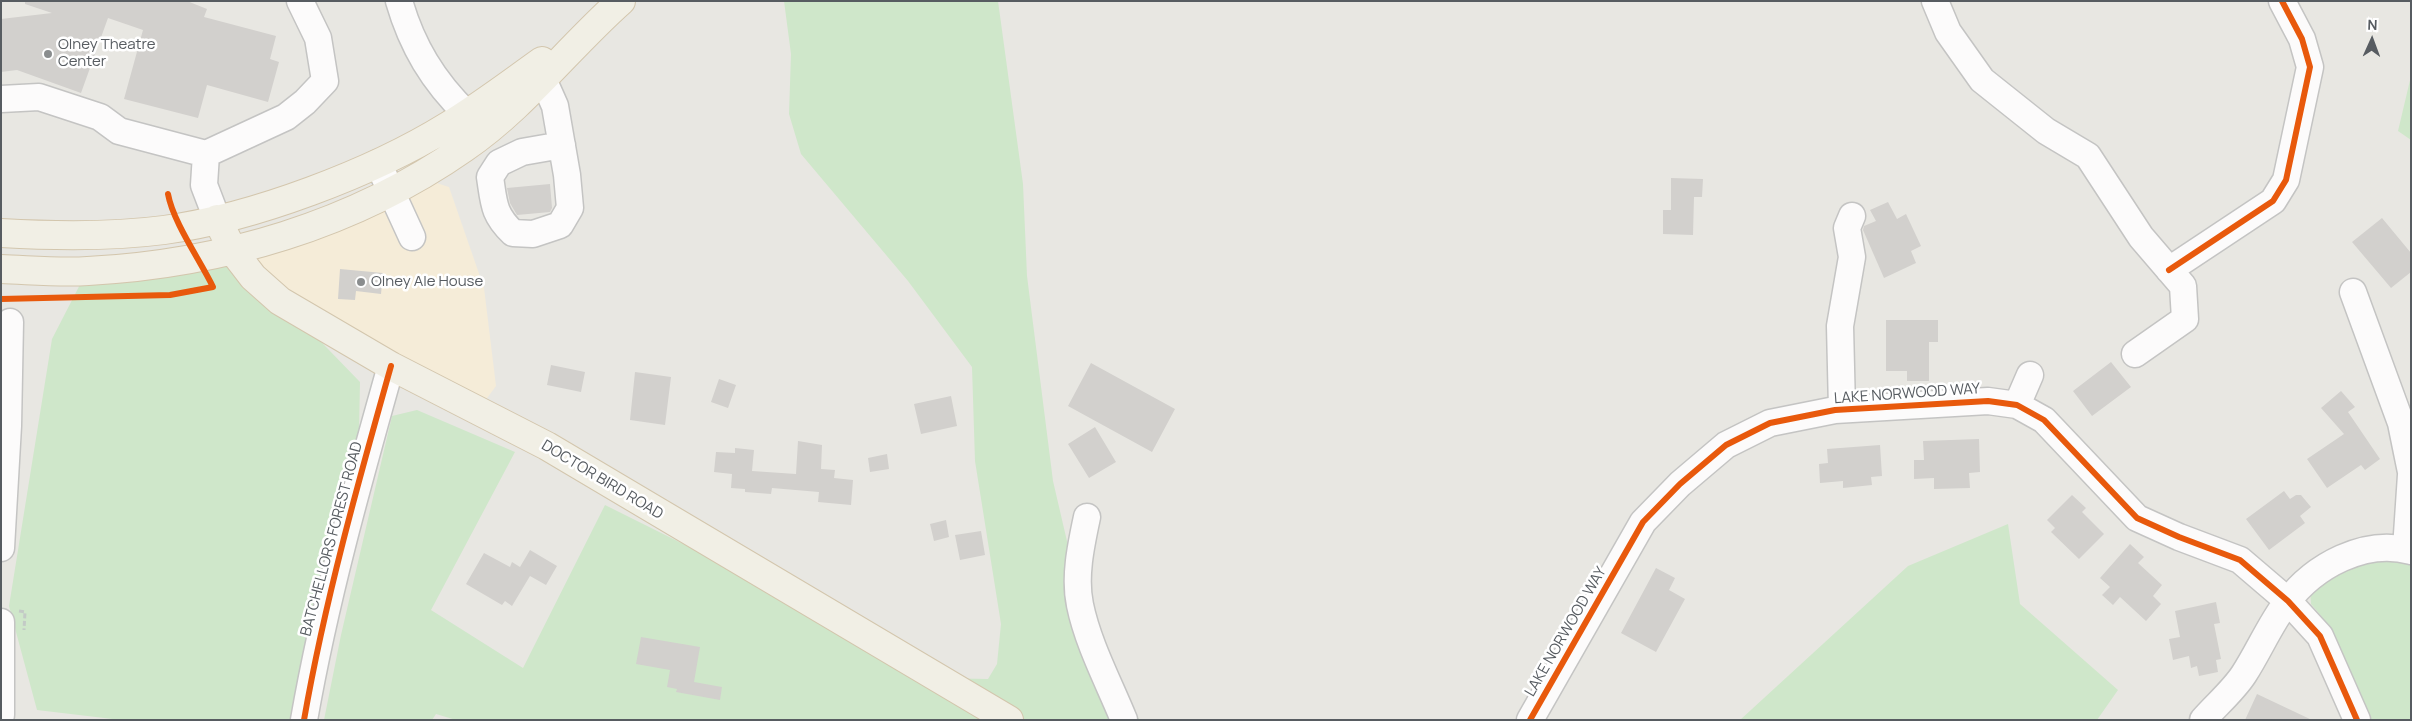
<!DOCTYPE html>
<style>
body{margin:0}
#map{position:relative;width:2412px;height:721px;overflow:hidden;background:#e8e7e2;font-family:Manrope,sans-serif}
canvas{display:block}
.frame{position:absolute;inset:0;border:2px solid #575c61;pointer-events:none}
.north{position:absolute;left:2347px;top:15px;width:50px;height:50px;-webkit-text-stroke:4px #fff;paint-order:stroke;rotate:2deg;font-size:14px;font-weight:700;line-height:20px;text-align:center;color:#575c61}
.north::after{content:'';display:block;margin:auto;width:18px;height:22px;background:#575c61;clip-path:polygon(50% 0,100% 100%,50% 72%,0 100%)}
</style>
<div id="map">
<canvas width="2412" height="721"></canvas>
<div class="frame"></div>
<div class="north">N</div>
</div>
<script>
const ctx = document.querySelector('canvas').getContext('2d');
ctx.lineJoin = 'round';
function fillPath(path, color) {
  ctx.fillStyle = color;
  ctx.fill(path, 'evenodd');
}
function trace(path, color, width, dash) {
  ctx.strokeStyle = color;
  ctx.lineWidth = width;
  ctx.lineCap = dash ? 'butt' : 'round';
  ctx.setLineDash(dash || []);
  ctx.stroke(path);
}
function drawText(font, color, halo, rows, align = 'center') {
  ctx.font = font + ' Manrope,sans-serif';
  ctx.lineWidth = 5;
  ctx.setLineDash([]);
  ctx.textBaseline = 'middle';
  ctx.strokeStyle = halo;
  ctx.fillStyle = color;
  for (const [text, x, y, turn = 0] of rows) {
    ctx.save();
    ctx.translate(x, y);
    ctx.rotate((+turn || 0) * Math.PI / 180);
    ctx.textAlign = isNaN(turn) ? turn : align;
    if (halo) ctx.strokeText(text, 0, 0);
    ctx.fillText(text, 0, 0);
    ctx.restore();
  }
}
fillPath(new Path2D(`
 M418 177 449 187 484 288 496 386 479 409 391 366 233 251Z`), '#f5ecd8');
fillPath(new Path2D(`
 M784 1H998L1023 184 1027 276 1053 481 1086 623 1130 707 1140 720H456L436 714 432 720H324L341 635 392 416 417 410 515 452 431 610 523 668 605 505 882 643 937 678 988 679 997 664 1001 624 975 461 972 367 908 281 801 154 789 114 791 54Z
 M2411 76V140L2398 131Z
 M233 251 360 382 358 481 303 720H121L37 710 9 606 52 339 87 271Z
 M2008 524 2020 604 2118 690 2097 720H1740L1908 566Z
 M2392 559 2411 563V720H2371L2365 713 2322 617 2311 604 2310 590 2363 561Z`), '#cfe7ca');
fillPath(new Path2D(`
 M25 1H187L207 9 204 17 276 36 270 59 279 62 268 102 207 85 198 118 124 99 143 30 108 18 81 93 17 70 1 72V19L52 13 25 4Z
 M1671 178 1703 179 1702 197H1694L1693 235 1663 234V210H1671Z
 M550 184 552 208 550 212 517 215 510 203 507 188Z
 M1888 202 1897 219 1906 214 1921 246 1911 251 1916 263 1884 278 1863 230 1864 226 1876 221 1870 210Z
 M2382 218 2411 253V272L2391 288 2352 242Z
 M340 269 383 273 381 294 356 291 355 300 338 299Z
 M1886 320H1938V342H1929V381H1907V371H1886Z
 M2111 362 2131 387 2092 416 2073 391Z
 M1091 363 1175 409 1152 452 1068 406Z
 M551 365 585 372 581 392 547 385Z
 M635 372 671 377 665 425 630 420Z
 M719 379 736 385 728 408 711 402Z
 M2341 391 2355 407 2348 412 2380 459 2365 470 2361 465 2327 488 2307 459 2344 434 2321 408Z
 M951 396 957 426 921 434 914 404Z
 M1095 427 1116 462 1089 478 1068 444Z
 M1979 439 1980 472 1969 473 1970 488 1934 489V478L1914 479V460H1924L1923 441Z
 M798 441 822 445 821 469 835 470 834 478 853 480 851 505 818 502 819 492 772 488 771 494 745 492V489L731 488 732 474 714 472 716 452 735 453V448L754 450 752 471 796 474Z
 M1880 445 1882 476 1871 477 1872 485 1843 488V481L1820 483 1819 464 1828 463 1827 449Z
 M887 454 889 469 870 472 868 458Z
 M2284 491 2290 499 2296 495H2301L2311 507 2300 516 2305 523 2269 550 2246 519Z
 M2072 495 2086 508 2082 512 2104 534 2079 559 2051 532 2055 528 2047 520Z
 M946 520 949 537 934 541 930 524Z
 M981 531 985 555 960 560 955 535Z
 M2130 544 2144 557 2138 563 2162 585 2153 596 2161 604 2146 621 2120 597 2113 605 2102 595 2110 587 2100 578Z
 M530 550 557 566 546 585 530 576 512 606 505 601 502 605 466 584 484 553 510 567 512 562 520 567Z
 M1656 568 1675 578 1669 590 1685 599 1656 652 1621 633Z
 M2216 602 2220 623 2214 624 2221 659 2216 660 2218 672 2199 676 2197 666 2191 668 2189 656 2173 660 2169 639 2180 637 2175 611Z
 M641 637 700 647 694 682 722 687 720 700 676 692 677 689 667 687 670 670 636 664Z
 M2257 694 2312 720H2245Z`), '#d2d0cd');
const minor = new Path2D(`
 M399 1C412 46 433 81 467 114
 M1935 1 1948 32 1982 80 2046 131 2088 156 2141 237 2183 286 2185 319 2135 354
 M543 79 555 106 567 175 570 208 560 225 533 234 513 233C493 214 494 203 490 177L499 163 522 152 562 145
 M1 99 39 97 100 117 119 131 206 154 204 185 217 219
 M206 154 286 117 305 102 325 81 318 38 300 1
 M378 163 412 237
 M2169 270 2273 201 2286 180 2310 67 2302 39 2282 1
 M2353 292 2401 423 2411 472
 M2017 405 2030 375
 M1842 409 1840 326 1852 257 1847 228 1852 216
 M1087 517C1081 545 1074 577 1080 605 1088 644 1109 683 1124 720
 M1 548 8 426 10 322
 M2406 549 2411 475
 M1 622V715
 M304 720C325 600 358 483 391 366
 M1530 720 1643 522 1680 484 1726 445 1770 423 1835 410 1988 401 2017 405 2044 420 2137 518 2179 537 2240 560 2288 601 2320 636 2357 720
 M2203 720C2216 705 2233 691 2244 674 2259 651 2270 624 2287 602 2314 566 2365 538 2411 551`);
const major = new Path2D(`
 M217 219 233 251 253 277 280 301 391 366 547 446 1009 720
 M1 233C54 236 111 237 164 230 253 218 372 173 448 126 481 106 511 83 542 61
 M1 269C30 270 60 273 88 271 221 264 354 225 464 148 524 107 567 49 621 1`);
trace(minor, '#c4c4c3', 29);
trace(major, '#d3c6ad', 30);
trace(new Path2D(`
 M19 611 25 612 24 630`), '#c3cac6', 3, [5, 2.5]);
trace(minor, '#fcfbfb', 26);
trace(major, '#f1efe5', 28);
trace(new Path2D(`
 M2169 270 2273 201 2286 180 2310 67 2302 39 2282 1
 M1 299 170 295 213 287C200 260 173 222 168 194
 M304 720C325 600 358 483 391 366
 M1530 720 1643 522 1680 484 1726 445 1770 423 1835 410 1988 401 2017 405 2044 420 2137 518 2179 537 2240 560 2288 601 2320 636 2357 720`), '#e8590c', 6);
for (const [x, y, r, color] of [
 [48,54,5,"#8a8d8e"],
 [361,282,5,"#8a8d8e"]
]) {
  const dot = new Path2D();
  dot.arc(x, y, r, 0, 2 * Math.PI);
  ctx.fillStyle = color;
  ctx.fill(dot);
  trace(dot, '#fff', 2);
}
drawText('15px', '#575c61', '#fff', [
 ["Olney Theatre",58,45],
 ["Center",58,62],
 ["Olney Ale House",371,282]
], 'left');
drawText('15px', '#575c61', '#fff', [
 ["LAKE NORWOOD WAY",1907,394,-4],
 ["DOCTOR BIRD ROAD",602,480,31],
 ["BATCHELLORS FOREST ROAD",332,539,-75],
 ["LAKE NORWOOD WAY",1566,632,-60]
]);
</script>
